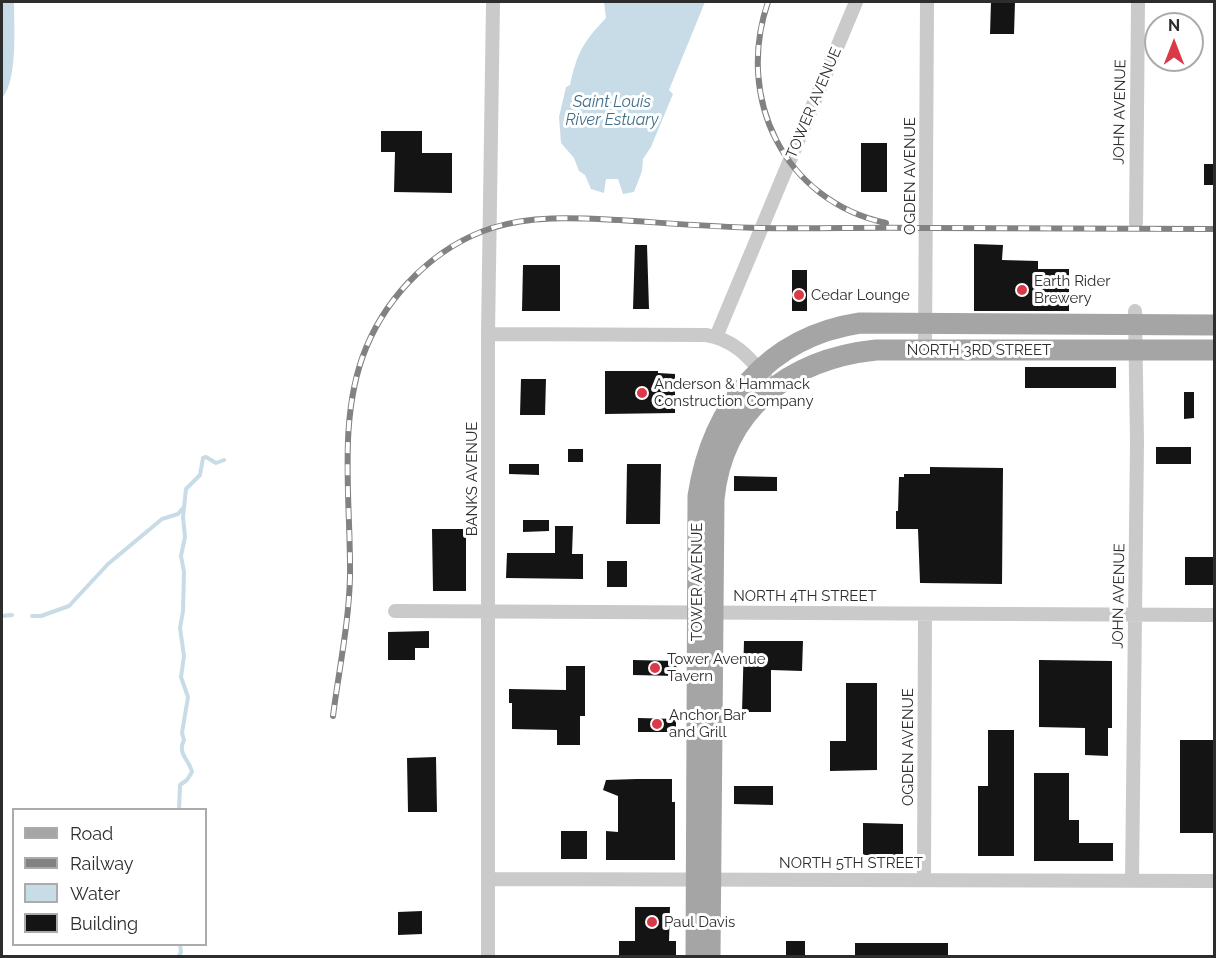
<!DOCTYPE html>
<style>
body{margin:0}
#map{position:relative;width:1216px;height:958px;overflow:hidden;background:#fff;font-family:Raleway,sans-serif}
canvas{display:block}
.frame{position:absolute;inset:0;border:3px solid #2d2d2d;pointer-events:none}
.legend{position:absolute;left:12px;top:808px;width:195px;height:138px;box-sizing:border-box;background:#fff;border:2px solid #ababab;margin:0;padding:8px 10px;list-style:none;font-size:18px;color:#2d2d2d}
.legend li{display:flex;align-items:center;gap:12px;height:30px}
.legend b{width:30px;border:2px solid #ababab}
.north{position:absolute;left:1144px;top:12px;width:60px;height:60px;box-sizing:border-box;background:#fff;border:2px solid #ababab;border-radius:50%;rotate:0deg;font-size:16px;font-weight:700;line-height:24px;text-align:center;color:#2d2d2d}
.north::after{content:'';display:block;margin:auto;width:21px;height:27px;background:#da3947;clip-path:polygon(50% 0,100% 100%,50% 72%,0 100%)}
</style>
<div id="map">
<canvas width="1216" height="958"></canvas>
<div class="frame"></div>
<ul class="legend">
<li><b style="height:8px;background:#a5a5a5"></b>Road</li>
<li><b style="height:8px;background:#828282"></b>Railway</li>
<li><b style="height:16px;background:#c8dce8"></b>Water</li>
<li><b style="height:16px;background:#141414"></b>Building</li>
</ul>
<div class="north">N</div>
</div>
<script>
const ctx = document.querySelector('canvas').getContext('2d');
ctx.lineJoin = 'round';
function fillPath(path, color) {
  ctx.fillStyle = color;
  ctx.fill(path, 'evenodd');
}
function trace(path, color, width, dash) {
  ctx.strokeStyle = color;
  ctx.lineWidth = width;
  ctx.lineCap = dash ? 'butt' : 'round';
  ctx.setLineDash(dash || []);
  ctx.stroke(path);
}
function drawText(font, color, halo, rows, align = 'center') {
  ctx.font = font + ' Raleway,sans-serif';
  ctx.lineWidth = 6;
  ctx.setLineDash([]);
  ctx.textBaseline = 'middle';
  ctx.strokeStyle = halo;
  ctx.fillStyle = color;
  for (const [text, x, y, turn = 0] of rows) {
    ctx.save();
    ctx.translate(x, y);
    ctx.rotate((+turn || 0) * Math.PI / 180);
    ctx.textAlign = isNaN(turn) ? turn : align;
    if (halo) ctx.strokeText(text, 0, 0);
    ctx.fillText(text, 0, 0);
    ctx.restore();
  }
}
fillPath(new Path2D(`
 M2 2H14C14 25 18 81 2 98Z
 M604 2H705L669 90 673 94 651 147 643 159 642 171 634 192 623 194 618 179H606L604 193 591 189 585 175 579 171 574 158 561 143 559 117 566 87 570 85C577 53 583 42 606 18Z`), '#c8dce8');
trace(new Path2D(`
 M2 616 12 615
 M32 616H41L69 606 108 564 162 519 178 514 183 508
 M179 810 180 785 187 780 192 772C189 759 177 754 184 740L182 733 188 697 181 677 184 656 180 628 183 611 184 572 181 556 185 537 183 517 186 489 200 475 203 458 206 457 216 463 224 460
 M179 956 181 952 180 944`), '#c8dce8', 4);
fillPath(new Path2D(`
 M991 2H1015L1014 34H990Z
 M381 131H422V153H452V193L394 192 395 152H381Z
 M861 143H887V192H861Z
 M1204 164H1215V185H1204Z
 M974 244 1003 245 1002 260 1038 261V269H1069V311H974Z
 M635 245H647L649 309H633Z
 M523 265H560V311H522Z
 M792 270H807V311H792Z
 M1025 367H1116V388H1025Z
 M605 371H658V373L675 374V413L605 414Z
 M521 379H546L545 415H520Z
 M1184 392H1194V418L1184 419Z
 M1156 447H1191V464H1156Z
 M568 449H583V462H568Z
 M509 464H539V475L509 474Z
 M627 464H661L660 524H626Z
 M930 467 1003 468 1002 584 920 583 918 529H896V511H898L899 477H904V474H930Z
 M734 476 777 477V491H734Z
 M523 520H549V531L523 532Z
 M555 526H573L572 554H583V579L506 578 507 553H555Z
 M432 529H466V591H433Z
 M1185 557H1215V585H1185Z
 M607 561H627V587H607Z
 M429 631V648H415V660H388V632Z
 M744 641H803L802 671 771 670V712H742Z
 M633 660 677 661V676L633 675Z
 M1039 660 1112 661V728H1108V756L1085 755V728L1039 727Z
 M566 666H585V716H580V745H557V730L512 729V703H509V689L566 690Z
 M846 683H877V770L830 771V741H846Z
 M638 718 676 719V732H638Z
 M988 730H1014V856H978V786H988Z
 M1180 740H1215V833H1180Z
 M436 757 437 812H408L407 758Z
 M1034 773H1069V820H1079V843H1113V861H1034Z
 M637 779H672V802H675V860H606V831L618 832V796L603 790 606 780Z
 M734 786H773V805L734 804Z
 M863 823 903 824V855H863Z
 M561 831H587V859H561Z
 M635 907H670L669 941H676V957H619V941H635Z
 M422 911V934L398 935V912Z
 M786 941H805V957H786Z
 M855 943H948V957H855Z`), '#141414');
trace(new Path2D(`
 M1136 223 1138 2
 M488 334 706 335C733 339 748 356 765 376
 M716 337 856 2
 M925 351 927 2
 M395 611 1214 615
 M488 879 1214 881
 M924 880 925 614
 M1132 881 1137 442 1135 311
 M488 956V334L493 2`), '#cacaca', 14);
trace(new Path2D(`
 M696 956 698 496C712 406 767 337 860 323L1214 325
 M710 956 714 499C723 409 790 359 876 350H1214`), '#a5a5a5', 21);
const rail = new Path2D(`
 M768 2C735 98 784 201 886 223
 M333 716C339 669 349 623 350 576 351 502 337 418 366 348 388 294 436 246 492 228 533 215 577 218 619 220 666 223 713 227 760 228 815 229 871 227 926 228 1022 228 1118 229 1214 229`);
trace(rail, '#828282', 6);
trace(rail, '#fff', 4, [11]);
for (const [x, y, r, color] of [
 [1022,290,6,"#da3947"],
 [799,295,6,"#da3947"],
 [642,393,6,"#da3947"],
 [655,668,6,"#da3947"],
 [657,724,6,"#da3947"],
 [652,922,6,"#da3947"]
]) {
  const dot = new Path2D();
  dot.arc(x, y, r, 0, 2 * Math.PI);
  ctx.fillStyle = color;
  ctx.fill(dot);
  trace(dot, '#fff', 2);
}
drawText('15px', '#2d2d2d', '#fff', [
 ["TOWER AVENUE",814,103,-67],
 ["JOHN AVENUE",1120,112,-89],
 ["OGDEN AVENUE",910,176,-90],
 ["NORTH 3RD STREET",979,350],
 ["BANKS AVENUE",472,479,-90],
 ["TOWER AVENUE",697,582,-90],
 ["NORTH 4TH STREET",805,596],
 ["JOHN AVENUE",1119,596,-89],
 ["OGDEN AVENUE",908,747,-90],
 ["NORTH 5TH STREET",851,863]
]);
drawText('15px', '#2d2d2d', '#fff', [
 ["Earth Rider",1034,281],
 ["Brewery",1034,298],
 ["Cedar Lounge",811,295],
 ["Anderson & Hammack",654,384],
 ["Construction Company",654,401],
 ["Tower Avenue",667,659],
 ["Tavern",667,676],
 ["Anchor Bar",669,715],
 ["and Grill",669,732],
 ["Paul Davis",664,922]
], 'left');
drawText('italic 16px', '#406e89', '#fff', [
 ["Saint Louis",612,102],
 ["River Estuary",612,120]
]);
</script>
